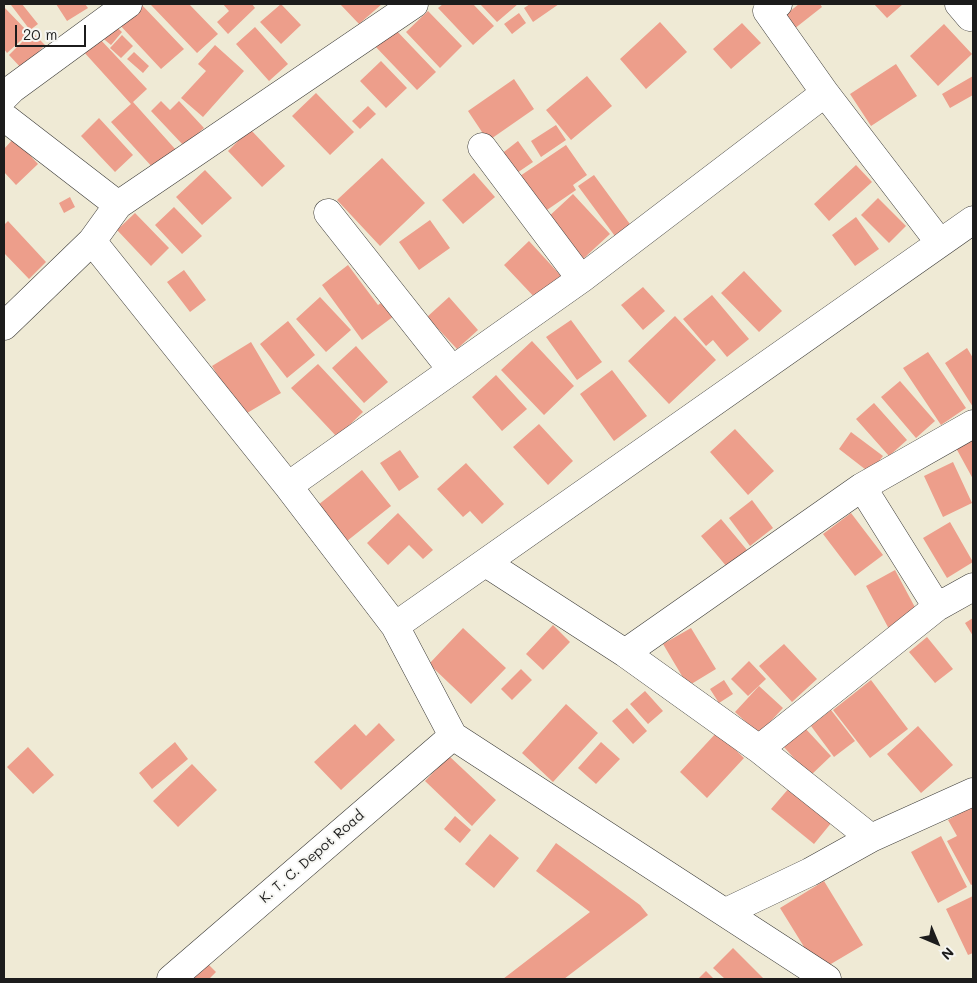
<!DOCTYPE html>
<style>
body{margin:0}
#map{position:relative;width:977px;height:983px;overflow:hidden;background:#efead5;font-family:Mali,sans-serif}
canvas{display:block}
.frame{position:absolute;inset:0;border:5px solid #1c1c1c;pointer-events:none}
.north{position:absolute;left:912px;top:918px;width:50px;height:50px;-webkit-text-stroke:4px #f6f6f2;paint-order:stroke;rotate:135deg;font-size:14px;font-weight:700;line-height:20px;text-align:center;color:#1c1c1c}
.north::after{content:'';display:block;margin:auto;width:18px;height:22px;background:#1c1c1c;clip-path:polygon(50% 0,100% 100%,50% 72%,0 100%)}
.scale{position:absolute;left:15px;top:25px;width:71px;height:22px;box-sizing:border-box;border:2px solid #1c1c1c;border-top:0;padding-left:6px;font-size:15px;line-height:18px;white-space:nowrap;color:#1c1c1c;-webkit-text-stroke:4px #f6f6f2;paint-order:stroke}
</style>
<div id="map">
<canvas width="977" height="983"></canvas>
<div class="frame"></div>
<div class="north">N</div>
<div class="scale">20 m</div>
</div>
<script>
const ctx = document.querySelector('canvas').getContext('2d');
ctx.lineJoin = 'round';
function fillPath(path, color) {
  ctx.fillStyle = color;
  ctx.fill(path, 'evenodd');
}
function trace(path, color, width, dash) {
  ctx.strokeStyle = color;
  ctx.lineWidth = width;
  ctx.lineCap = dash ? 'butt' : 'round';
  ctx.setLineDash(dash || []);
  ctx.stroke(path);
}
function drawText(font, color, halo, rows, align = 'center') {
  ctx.font = font + ' Mali,sans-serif';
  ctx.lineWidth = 4;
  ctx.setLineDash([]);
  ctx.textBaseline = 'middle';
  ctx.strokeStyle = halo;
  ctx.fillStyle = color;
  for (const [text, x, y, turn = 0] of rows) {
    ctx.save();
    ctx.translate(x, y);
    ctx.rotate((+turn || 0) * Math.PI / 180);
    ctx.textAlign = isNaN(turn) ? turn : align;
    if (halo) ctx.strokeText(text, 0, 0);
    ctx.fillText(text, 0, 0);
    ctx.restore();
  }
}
fillPath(new Path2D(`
 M13 4H22L38 24 30 30 11 5Z
 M56 4H85L88 8 67 21Z
 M141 4 184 49 161 69 118 23Z
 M153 4H189L218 34 197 53 151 5Z
 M223 4H252L255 8 228 34 217 22 229 11Z
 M281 4 301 25 281 44 260 22Z
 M340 4H382L359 24Z
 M443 4H473L494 26 473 45 438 8Z
 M480 4H518L497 22Z
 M530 4H559L533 22 524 8Z
 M799 4H820L822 7 794 29 784 16Z
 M874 4H903L887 18Z
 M4 7 29 33 7 53 4 49Z
 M428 11 462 46 440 68 406 32Z
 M519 13 526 23 512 34 504 24Z
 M660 22 687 52 646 89 620 59Z
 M112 23 122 32 111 45 100 36Z
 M742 23 761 43 731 69 713 49Z
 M944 24 972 54 938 86 910 56Z
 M255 27 288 64 269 81 236 44Z
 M393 27 436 72 417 90 374 45Z
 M32 32 45 45 22 69 9 55Z
 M122 35 133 46 121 58 110 48Z
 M98 37 147 89 133 102 176 150 154 169 111 122 131 104 83 51Z
 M215 45 244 71 203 117 181 98 206 71 198 64Z
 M134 52 149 66 143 73 127 59Z
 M381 61 407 88 386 108 360 81Z
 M896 64 917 96 871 126 850 94Z
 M587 76 612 106 571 140 546 110Z
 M973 76V95L950 108 942 94Z
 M514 79 534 109 488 141 468 111Z
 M316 93 354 132 330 155 292 116Z
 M161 101 170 110 179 101 204 128 184 146 151 111Z
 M368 106 376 114 360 129 352 121Z
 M99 118 133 155 115 172 81 136Z
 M556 125 566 140 541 157 531 141Z
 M250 129 285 166 262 187 228 151Z
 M14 138 38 164 16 185 4 172V149Z
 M518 141 533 162 514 175 500 155Z
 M566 145 587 175 573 185 576 190 544 212 520 176Z
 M382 158 425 203 380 246 337 200Z
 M856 165 872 182 829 221 814 204Z
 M205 170 232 198 202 225 176 197Z
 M474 173 495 197 463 224 442 200Z
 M594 175 635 231 620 243 578 186Z
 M573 194 610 234 583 259 546 219Z
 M70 197 75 207 64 213 59 203Z
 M878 198 906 226 889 243 861 215Z
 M174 207 202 236 182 254 155 225Z
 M135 213 169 248 151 266 117 230Z
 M856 217 879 249 855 266 832 235Z
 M430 220 450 248 419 270 399 242Z
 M8 221 46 262 29 279 4 253V225Z
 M529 241 563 278 538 301 504 265Z
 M348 265 378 305 384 301 394 316 362 340 322 285Z
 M184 270 206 300 190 312 167 282Z
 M744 271 782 311 759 332 721 293Z
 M643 287 665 311 643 330 621 305Z
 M712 295 749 339 727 357 713 340 706 346 683 319Z
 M320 297 351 330 326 352 296 319Z
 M449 297 478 330 457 349 427 317Z
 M675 316 716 360 669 404 628 361Z
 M571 320 602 362 577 380 546 337Z
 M288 321 315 355 287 378 260 344Z
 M532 341 574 386 544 415 501 370Z
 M251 342 281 393 242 416 212 366Z
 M356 346 388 382 364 403 332 368Z
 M967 348 973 358V407L945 363Z
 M928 352 966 408 941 425 903 368Z
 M318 364 363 412 337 437 291 388Z
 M612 370 647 416 614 441 580 394Z
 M496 375 527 409 502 431 472 397Z
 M900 381 935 421 916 438 881 397Z
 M874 403 907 440 889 456 856 419Z
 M539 424 573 461 548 485 513 447Z
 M735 429 774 471 748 495 710 452Z
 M851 432 883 456 870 473 839 449Z
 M973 439V479L956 448Z
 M400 450 419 477 399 491 380 463Z
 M953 462 972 503 943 517 924 476Z
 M466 463 504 504 482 524 470 511 463 517 437 489Z
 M362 470 391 506 347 541 318 505Z
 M752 500 773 528 750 546 729 518Z
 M398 513 433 550 423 559 409 545 388 565 367 543Z
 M851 513 883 555 855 576 823 534Z
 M721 519 747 550 727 567 701 536Z
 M950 522 973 562 947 578 923 538Z
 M895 570 918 613 889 629 866 586Z
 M973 618V636L965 623Z
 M553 625 570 642 543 670 526 654Z
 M463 628 506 668 471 704 429 664Z
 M691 628 716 669 688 686 663 644Z
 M927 637 953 669 935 683 909 652Z
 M784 644 817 679 792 702 759 666Z
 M749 661 766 679 748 696 731 679Z
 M521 669 532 680 512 700 501 689Z
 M724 680 733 694 719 703 710 689Z
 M871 680 908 729 870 758 833 710Z
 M759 686 783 708 759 734 735 712Z
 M645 691 663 711 648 724 630 704Z
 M566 704 598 733 553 782 522 753Z
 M627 708 647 731 633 744 612 721Z
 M831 710 855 741 834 757 811 726Z
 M379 723 395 740 341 790 314 762 355 724 366 736Z
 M918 726 953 765 921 793 887 754Z
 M804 727 831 756 810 776 783 746Z
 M717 732 744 758 707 798 680 772Z
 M175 742 188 759 152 789 139 773Z
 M601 742 620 759 596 784 578 768Z
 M28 747 54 775 33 794 7 767Z
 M449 756 496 800 472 826 425 781Z
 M192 764 217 790 178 827 153 801Z
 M790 787 832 822 814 844 771 809Z
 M973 806V884L971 885 947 841 957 836 948 820Z
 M455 816 471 830 460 843 444 829Z
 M490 834 519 858 494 888 465 864Z
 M941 836 967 887 938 903 911 852Z
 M556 843 640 905 648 915 564 979H503L590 912 536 871Z
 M824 881 863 945 819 971 780 908Z
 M973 896V953L968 955 946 909Z
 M733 948 764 979H725L713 968Z
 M207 963 216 972 209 979H196L194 977Z
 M706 971 714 979H698Z`), '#ed9e8b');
const minor = new Path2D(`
 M778 4 767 11 825 93 940 243
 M959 4 970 17 973 14
 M4 97 12 89 128 4
 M4 117 118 205
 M482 147 581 279
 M328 213 452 370
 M92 241 288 486 395 626 453 736 827 979
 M4 326 92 241 118 205 414 4
 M288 486 581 279 825 93
 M862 487 937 607
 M486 563 625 653 759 749 871 838
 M395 626 973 220
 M625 653 862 487 973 424
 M759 749 937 607 973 587
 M726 912 810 872 871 838 973 792
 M171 979 453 736`);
trace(minor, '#3c3b38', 29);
trace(minor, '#fff', 28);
drawText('14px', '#1c1c1c', '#f6f6f2', [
 ["K. T. C. Depot Road",312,857,-41]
]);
</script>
